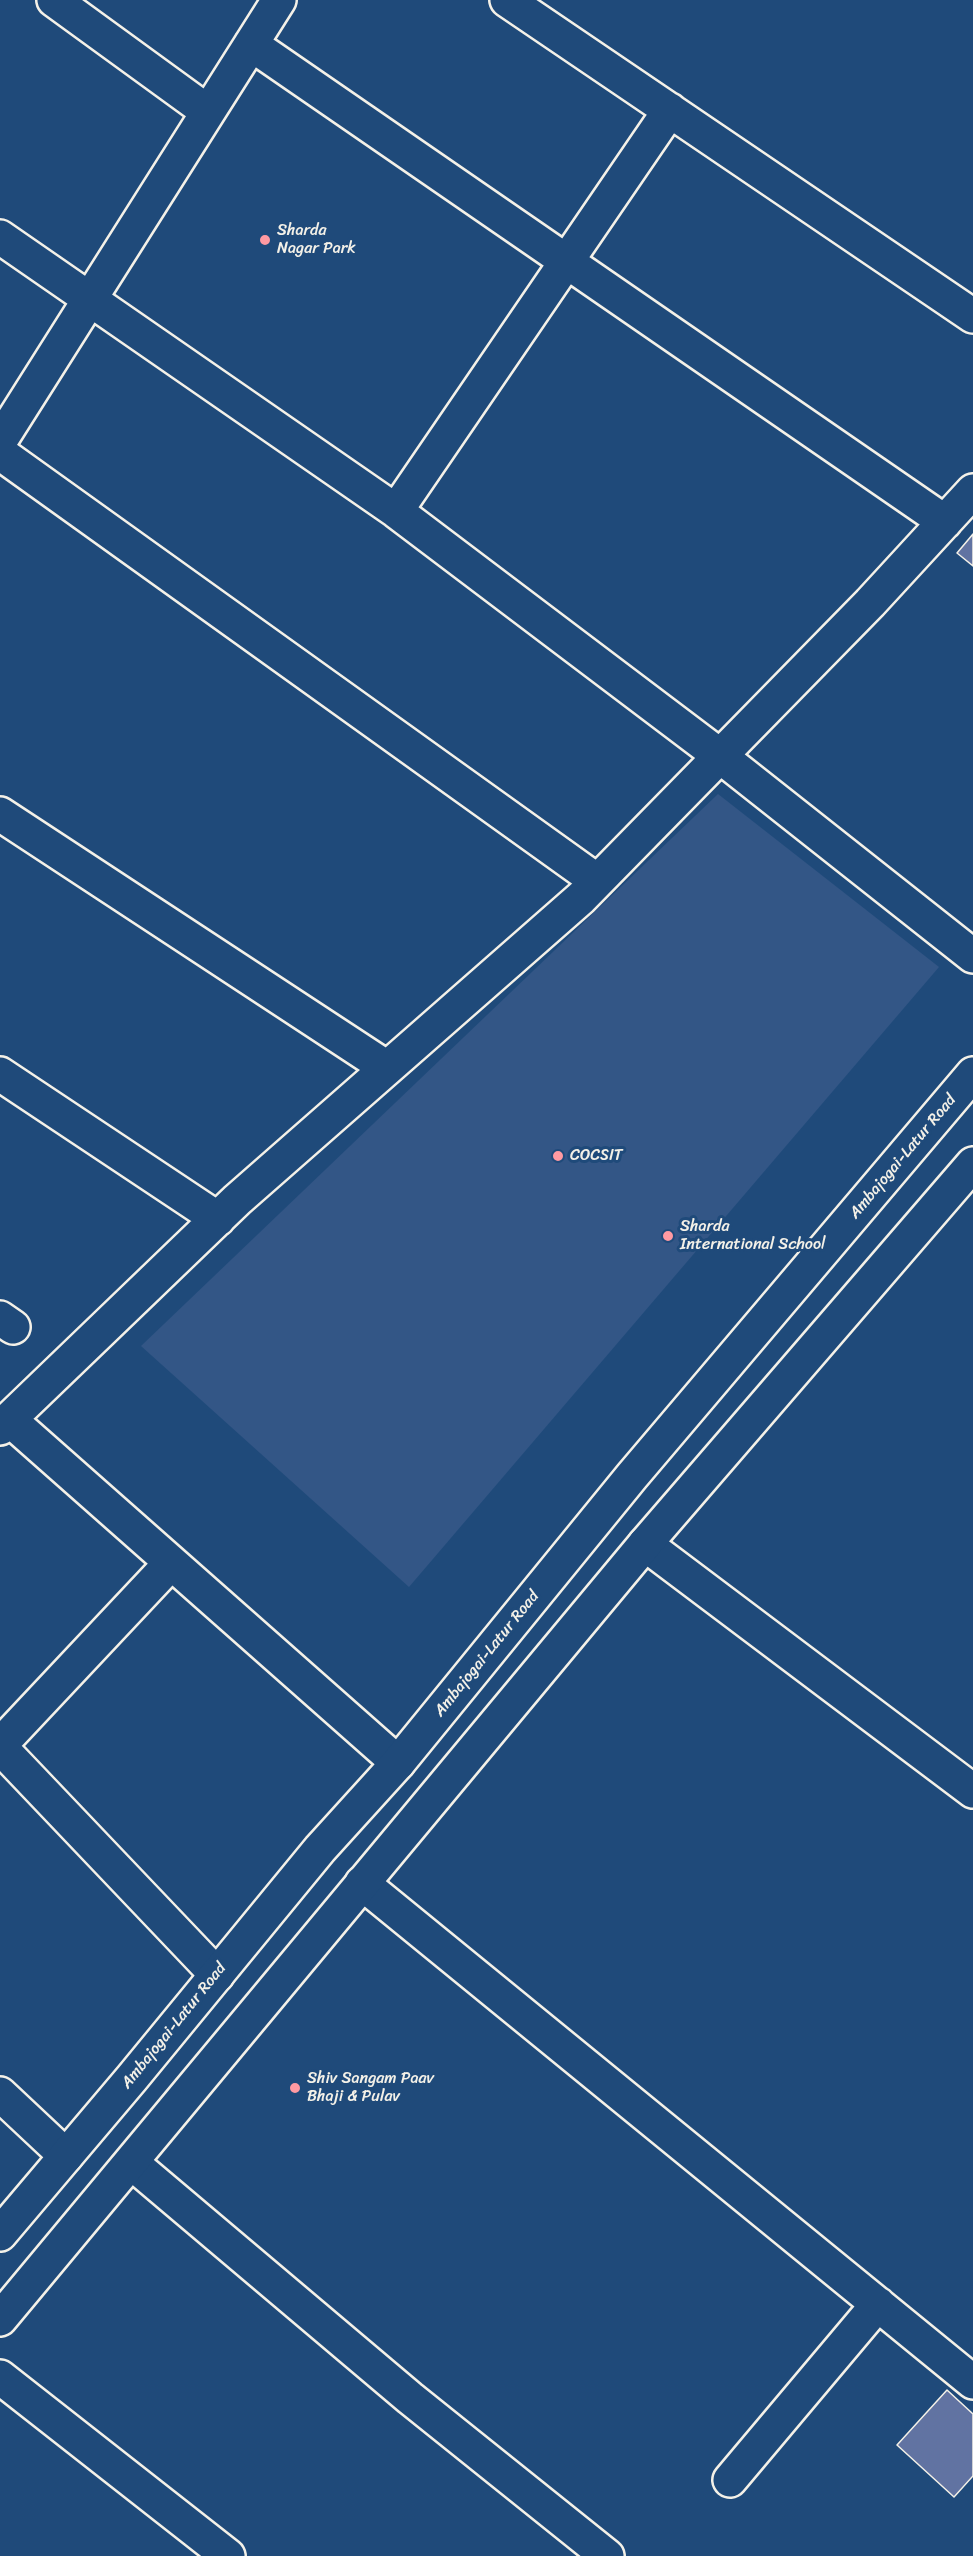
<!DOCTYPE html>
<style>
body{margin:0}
canvas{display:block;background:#1f4a7a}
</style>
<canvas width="973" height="2556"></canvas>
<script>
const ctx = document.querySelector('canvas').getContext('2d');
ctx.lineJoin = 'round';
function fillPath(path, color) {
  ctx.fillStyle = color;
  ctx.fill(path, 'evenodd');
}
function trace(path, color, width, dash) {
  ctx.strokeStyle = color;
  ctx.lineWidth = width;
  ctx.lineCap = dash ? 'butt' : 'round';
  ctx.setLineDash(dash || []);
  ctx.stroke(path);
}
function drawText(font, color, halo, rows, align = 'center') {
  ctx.font = font + ' Sriracha,sans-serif';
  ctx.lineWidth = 6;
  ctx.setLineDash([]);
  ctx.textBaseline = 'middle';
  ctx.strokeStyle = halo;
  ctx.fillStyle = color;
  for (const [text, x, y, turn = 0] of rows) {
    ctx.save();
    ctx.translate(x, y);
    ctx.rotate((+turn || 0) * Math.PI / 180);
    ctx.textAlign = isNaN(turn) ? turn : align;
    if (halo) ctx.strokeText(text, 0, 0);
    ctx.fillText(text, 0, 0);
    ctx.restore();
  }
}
fillPath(new Path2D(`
 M718 794 939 967 409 1587 141 1346Z`), '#335686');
const building = new Path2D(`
 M973 534V566L957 553Z
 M947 2390 973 2414V2476L954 2497 897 2445Z`);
fillPath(building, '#6173a2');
trace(building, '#f4f1e8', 1.5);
const minor = new Path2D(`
 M54 0 208 112
 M507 0 973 316
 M251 44 945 522
 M0 237 396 511 720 756 973 956
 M0 441 279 0
 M0 453 597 881
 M396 511 670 110
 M0 814 387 1068
 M0 1074 218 1219
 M0 1318 13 1327
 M9 1419 398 1763
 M0 1428 237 1200 581 898 870 603 973 491
 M645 1544 973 1791
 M0 1745 171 1563
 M0 1747 217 1975
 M362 1883 973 2382
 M0 2094 66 2156
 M132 2163 410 2398 607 2556
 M0 2377 228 2556
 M730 2480 878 2304`);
const major = new Path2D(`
 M0 2234 132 2078 320 1849 398 1763 632 1476 973 1074
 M0 2319 645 1544 973 1164`);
trace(minor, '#f4f1e8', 38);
trace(major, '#f4f1e8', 38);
trace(minor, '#1f4a7a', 33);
trace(major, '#1f4a7a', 33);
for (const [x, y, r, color] of [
 [265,240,6,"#ff9aa2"],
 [558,1156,6,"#ff9aa2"],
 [668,1236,6,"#ff9aa2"],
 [295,2088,6,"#ff9aa2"]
]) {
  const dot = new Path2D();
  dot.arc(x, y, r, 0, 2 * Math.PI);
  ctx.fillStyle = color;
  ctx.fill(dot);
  trace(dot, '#1f4a7a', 2);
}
drawText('16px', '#f4f1e8', '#1f4a7a', [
 ["Sharda",277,231],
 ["Nagar Park",277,249],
 ["COCSIT",570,1156],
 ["Sharda",680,1227],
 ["International School",680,1245],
 ["Shiv Sangam Paav",307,2079],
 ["Bhaji & Pulav",307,2097]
], 'left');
drawText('16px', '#f4f1e8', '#1f4a7a', [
 ["Ambajogai-Latur Road",903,1157,-50],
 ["Ambajogai-Latur Road",487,1654,-51],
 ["Ambajogai-Latur Road",174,2026,-51]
]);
</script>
